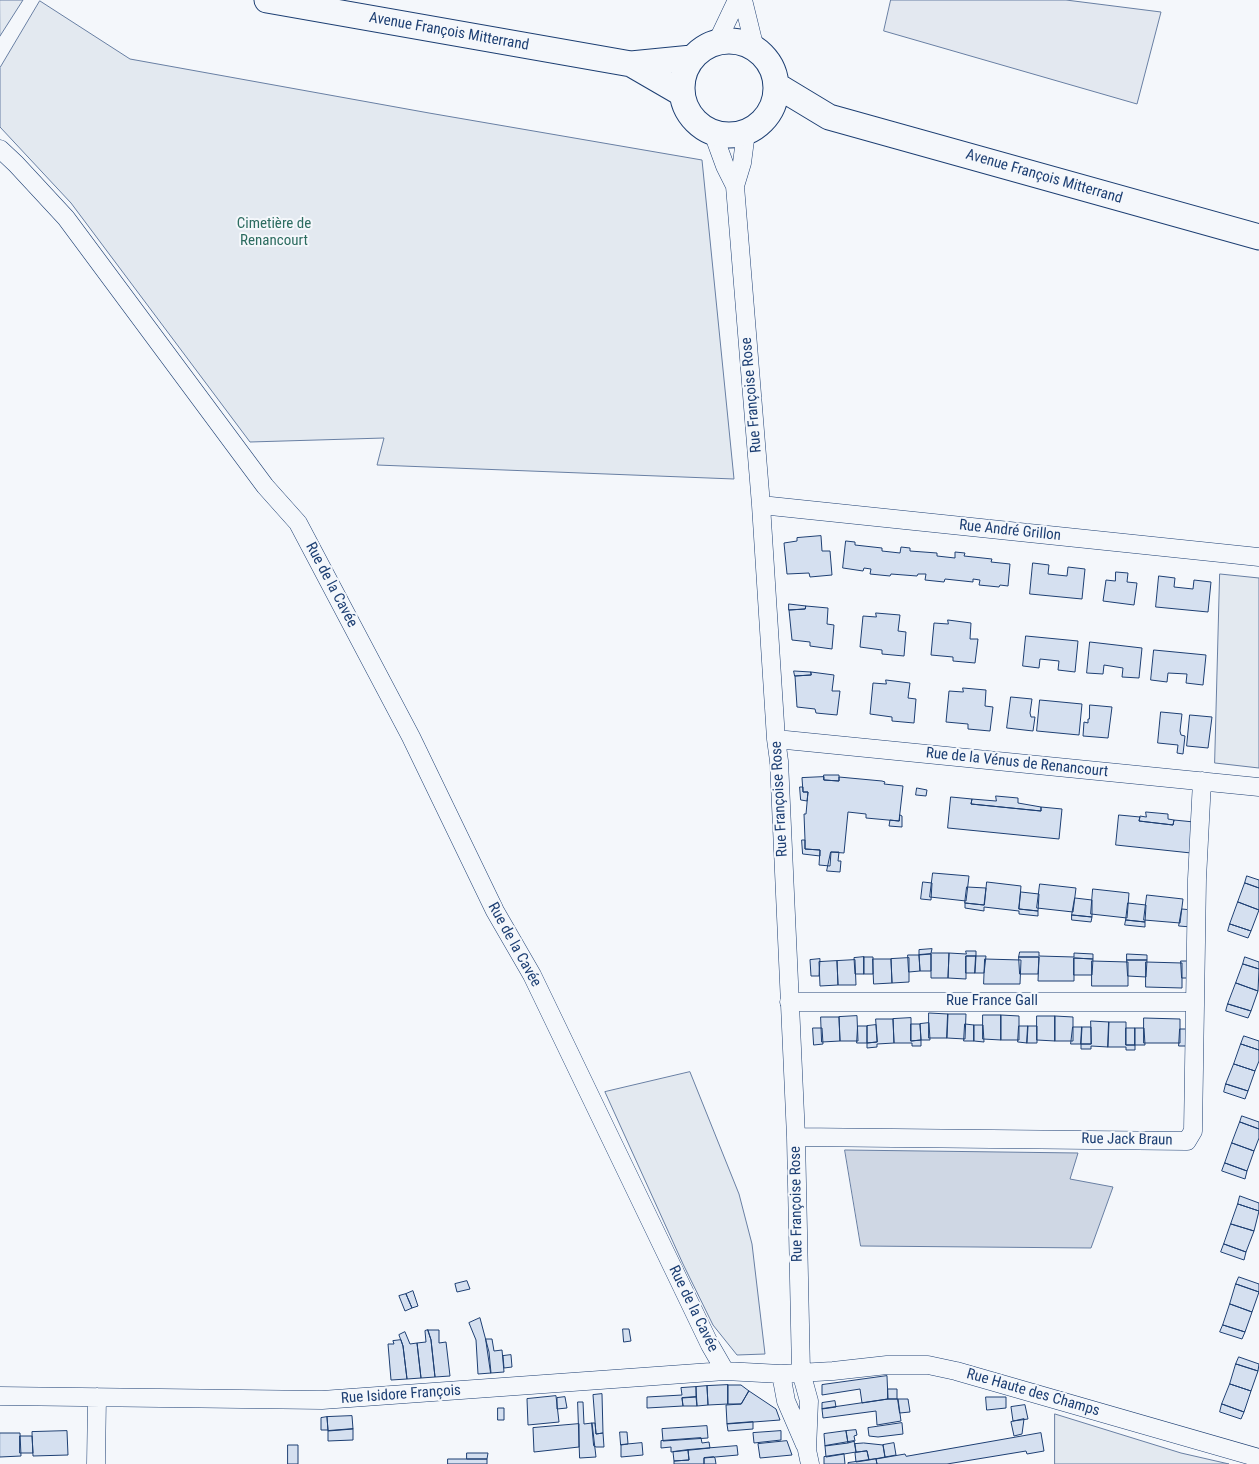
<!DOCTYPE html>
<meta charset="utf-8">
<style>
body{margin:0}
canvas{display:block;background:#f4f7fb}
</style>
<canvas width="1259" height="1464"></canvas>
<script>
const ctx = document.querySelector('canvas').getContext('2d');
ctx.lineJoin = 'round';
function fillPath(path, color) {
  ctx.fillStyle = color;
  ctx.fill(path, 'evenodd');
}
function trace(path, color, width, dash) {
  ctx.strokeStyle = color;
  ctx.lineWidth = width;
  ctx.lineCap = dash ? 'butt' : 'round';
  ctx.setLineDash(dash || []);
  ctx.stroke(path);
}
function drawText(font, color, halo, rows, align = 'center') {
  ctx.font = font + ' "Roboto Condensed",sans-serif';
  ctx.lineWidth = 4;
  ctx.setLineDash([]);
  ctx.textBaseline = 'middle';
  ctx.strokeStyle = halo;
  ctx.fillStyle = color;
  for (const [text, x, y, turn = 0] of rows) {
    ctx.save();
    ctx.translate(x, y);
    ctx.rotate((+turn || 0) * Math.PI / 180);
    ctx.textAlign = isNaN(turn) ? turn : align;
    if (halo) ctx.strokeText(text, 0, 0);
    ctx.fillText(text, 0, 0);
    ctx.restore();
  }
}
const green = new Path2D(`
 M0 0H23L0 36Z
 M40 1 130 59 429 113 702 160 734 479 377 465 384 438 250 442 71 203 0 127V68Z
 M1220 574 1259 578V768L1215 763Z
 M690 1072 739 1194 752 1244 765 1354 737 1355 713 1325 683 1264 605 1092Z
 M1055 1414 1181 1453 1229 1464H1055Z`);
fillPath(green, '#e3e9f0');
trace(green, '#687fa3', 1);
const parking = new Path2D(`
 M891 0H1066L1161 12 1137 104 884 31Z`);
fillPath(parking, '#e3e8f0');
trace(parking, '#687fa3', 1);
const water = new Path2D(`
 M845 1150 1078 1153 1070 1179 1113 1187 1091 1248 861 1246Z`);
fillPath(water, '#cfd7e4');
trace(water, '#687fa3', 1);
const building = new Path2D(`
 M821 536 822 551H830L832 575 810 577 809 573 787 574 784 543 797 541V538Z
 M846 541 855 542V545L882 548V551L900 553 901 547 910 548V551L937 553V556L955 558V552L965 553 964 556 992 559 991 562 1010 564 1008 586 1000 585 999 587 979 585 980 580 973 579V582L945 579 944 582 925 580 926 574H918L917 576 891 574 890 576 870 574 871 569 864 568 863 571 843 568Z
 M1033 563 1049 565 1048 574 1067 576 1068 567 1085 569 1082 599 1030 594Z
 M1116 572 1128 573 1127 582 1137 583 1134 605 1103 601 1106 580 1115 581Z
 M1159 576 1175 578 1174 587 1193 589 1194 580 1211 582 1208 612 1156 607Z
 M789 604 806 606 805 609 789 610Z
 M806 606 828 608 827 624 834 625 832 649 810 646V642L792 640 789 610 805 609Z
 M876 613 900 615 898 631 906 632 904 656 882 654V650L860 647 863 616 876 617Z
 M948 620 971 623 970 639H978L975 663 953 661V657L931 655 934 623 948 624Z
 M1026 636 1078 641 1075 672 1058 670 1059 661 1040 659 1039 668 1023 666Z
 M1090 642 1142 648 1139 678 1122 677 1123 668 1104 665 1103 674 1087 673Z
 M1154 650 1206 655 1203 685 1186 683 1187 674 1168 673 1167 682 1151 680Z
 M794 671 811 672V675L795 676Z
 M811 672 834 675 832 691H840L837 715 816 713 815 709 797 707 795 676 811 675Z
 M886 680 910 683 908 698 916 699 914 723 892 721V717L870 714 873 683 886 684Z
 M963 688 986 690 985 706 993 707 990 731 968 729V724L946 722 949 691 963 692Z
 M1011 697 1032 699 1030 713 1031 717H1035L1033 731 1007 728Z
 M1040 700 1082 704 1079 735 1037 731Z
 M1090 705 1112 707 1108 738 1083 736 1084 722 1088 723V719H1089Z
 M1161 712 1182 714 1180 731 1181 735 1185 736 1183 754 1177 753 1178 745 1158 743Z
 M1190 715 1212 717 1208 748 1187 746Z
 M824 775H839V781L824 780Z
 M824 777V780L839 781V777L882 781 885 782 884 784 903 786 899 821 866 818V814L848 812 844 853 831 852 830 866 819 865 820 850 805 849V840L804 814H806L808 792H803L802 778Z
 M800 787H803V792H808L807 801 801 800Z
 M917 788 927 790 926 796 916 795Z
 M996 796 1018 798V803L1041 807V811L971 804 972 799 996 801Z
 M951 797 972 799 971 804 1041 811V807L1062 809 1059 839 948 828Z
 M1146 812 1168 814V819L1174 820 1173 825 1139 821 1140 816 1146 817Z
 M900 815 902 816V827L889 826 890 820 899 821Z
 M1119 815 1140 817 1139 821 1173 825 1174 820 1194 822 1191 853 1116 845Z
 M802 840H805V849L820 850V856L803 854Z
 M831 852H839L838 861H841L840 872 827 871Z
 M933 873 969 876 966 901 930 897Z
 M1247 876 1259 880V888L1245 883Z
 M923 882 932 883 931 900 921 899Z
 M987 882 1021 886 1019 909 1038 911V916L1019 914V911L984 907V911L965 908V903L984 905Z
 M1245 883 1259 888V910L1238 902Z
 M1040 884 1076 888 1073 912 1037 908Z
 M967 887 986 888 984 905 965 903Z
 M1093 889 1129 893 1127 918 1091 914Z
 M1021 892 1039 894 1038 911 1019 909Z
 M1147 895 1183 899 1180 923 1144 920Z
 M1075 898 1092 900V917L1072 915Z
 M1238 902 1259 910 1251 931 1230 924Z
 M1128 903 1146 905 1145 922 1126 920Z
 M1182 909 1192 910 1191 927 1179 926Z
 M1072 915 1092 917 1091 922 1072 920Z
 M1126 920 1145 922V927L1125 925Z
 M1230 924 1251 931 1248 938 1228 931Z
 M932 949 931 953H949L948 978H931V954L919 955V950Z
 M966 951H976V956H966V979L948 978 949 953 966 954Z
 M1020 952H1039V956L1074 957V953L1093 954V959L1074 958V981H1038L1039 957H1019Z
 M931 954V971H920L919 955Z
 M1127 954 1147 955V960H1127Z
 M908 955H919L920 971 909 972Z
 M966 956H976L975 973H966Z
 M976 956H986L984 973H975Z
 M864 957V974H855L854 958Z
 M864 957H873V974H864Z
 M1019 957H1039L1038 974H1020Z
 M1245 957 1259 962V969L1243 964Z
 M909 958V982L892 983 891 959Z
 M1074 958 1093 959 1092 975H1074Z
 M820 959 819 976H811L810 960Z
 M873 959H891L892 983 874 984Z
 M985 959 1021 960 1020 984H984Z
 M855 960 856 985H838L837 961Z
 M1127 960H1147L1146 977 1128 976Z
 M837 961 838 985 820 986 819 962Z
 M1092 961 1128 962V986H1092Z
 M1181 961H1191L1190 978H1182Z
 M1146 962 1182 963V988L1146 987Z
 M1243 964 1259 969 1258 991 1236 983Z
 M1236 983 1258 991 1251 1011 1228 1004Z
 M1228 1004 1251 1011 1248 1018 1226 1011Z
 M929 1013 948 1014 947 1038H929Z
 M948 1014H966L965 1039 947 1038Z
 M983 1015H1001V1040L983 1039Z
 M1001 1015 1019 1016V1040H1001Z
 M857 1016 858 1041H840L839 1017Z
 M1037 1016H1055V1041L1037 1040Z
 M1055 1016 1073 1017V1041H1055Z
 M821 1017H839L840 1041 822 1042Z
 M911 1018V1041L921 1040V1046H912V1043H894L893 1019Z
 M1144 1018 1180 1019V1043H1144Z
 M876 1019H893L894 1043 877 1044V1047L867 1048V1043L877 1042Z
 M1091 1021 1109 1022 1108 1047 1091 1046V1049H1081V1044H1091Z
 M1109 1022H1126V1045H1135V1050H1126V1047H1108Z
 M929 1023 930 1040H921L920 1024Z
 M911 1024H920L921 1040 911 1041Z
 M965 1024 974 1025V1041H964Z
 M876 1025 877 1042 867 1043V1026Z
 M974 1025H983L984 1042 974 1041Z
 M858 1026H867V1043H857Z
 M1019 1026H1028L1027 1043 1018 1042Z
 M1028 1026H1037V1043H1027Z
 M1073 1027H1082L1081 1044H1071Z
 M1082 1027H1091V1044H1081Z
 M813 1028H822L823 1044 814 1045Z
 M1126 1028H1135V1045H1126Z
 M1135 1028H1144L1145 1045H1135Z
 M1180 1029H1189V1046H1179Z
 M1244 1036 1259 1041V1050L1241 1044Z
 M1241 1044 1259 1050V1061L1255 1071 1234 1064Z
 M1234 1064 1255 1071 1248 1091 1226 1084Z
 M1226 1084 1248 1091 1245 1099 1224 1092Z
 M1242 1116 1259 1122V1129L1240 1122Z
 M1240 1122 1259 1129V1138L1254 1151 1232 1143Z
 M1232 1143 1254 1151 1247 1171 1225 1163Z
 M1225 1163 1247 1171 1245 1179 1222 1171Z
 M1240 1196 1259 1203V1211L1238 1204Z
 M1238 1204 1259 1211 1254 1231 1231 1224Z
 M1231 1224 1254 1231 1246 1252 1224 1244Z
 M1224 1244 1246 1252 1244 1260 1221 1252Z
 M1239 1277 1259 1284V1292L1236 1284Z
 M467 1281 470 1289 457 1292 455 1284Z
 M1236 1284 1259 1292 1252 1312 1230 1304Z
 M413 1291 418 1306 412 1308 406 1294Z
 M406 1294 412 1308 405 1311 399 1296Z
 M1230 1304 1252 1312 1245 1332 1223 1325Z
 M480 1318 489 1352 491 1373 478 1374 476 1340 469 1323Z
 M1223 1325 1245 1332 1242 1339 1220 1332Z
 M623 1329H629L631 1341 624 1342Z
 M428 1330H439V1343L446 1342 450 1376 435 1377 431 1340Z
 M428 1330 431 1340 435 1377 421 1378 417 1343 426 1342 425 1331Z
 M405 1332 410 1344 417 1343 421 1378 407 1379 403 1346 399 1335Z
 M486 1339H492L494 1351 502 1350 504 1372 491 1373Z
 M401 1340 403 1346 407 1379 391 1380 388 1344H394L393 1341Z
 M511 1355 512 1367 504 1368 503 1356Z
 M1239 1357 1259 1364 1258 1371 1236 1364Z
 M1236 1364 1258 1371 1251 1391 1230 1384Z
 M887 1376 888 1399 862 1403 860 1389 822 1395V1385Z
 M1230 1384 1251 1391 1244 1412 1222 1404Z
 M728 1385V1404L708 1405 707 1386Z
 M728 1385H741L749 1391 741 1404H728Z
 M707 1386 708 1405 697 1406 696 1387Z
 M696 1387V1397L682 1398 683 1406 647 1408V1397L682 1395 681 1388Z
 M888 1389H897V1399H888Z
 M749 1391 776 1409 780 1420 727 1424 726 1405 741 1404Z
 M602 1394 603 1433 596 1434 593 1395Z
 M556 1396 559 1422 528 1425 527 1399Z
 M565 1397 567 1408 557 1409V1398Z
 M696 1397 697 1406H683L682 1398Z
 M986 1397H1006V1408L987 1410Z
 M888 1399H898L901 1421 877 1425 876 1411 823 1418 822 1409Z
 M898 1399H908L910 1412 900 1413Z
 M835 1401 836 1407 822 1409V1403Z
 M578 1402H583L584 1424 592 1423 596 1457 580 1458Z
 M1222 1404 1244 1412 1241 1419 1220 1412Z
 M1025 1405 1028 1419 1013 1421 1011 1407Z
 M498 1408H504V1420H498Z
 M352 1416 353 1429 328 1431 327 1417Z
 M327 1417 328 1430H321V1418Z
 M1024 1419 1022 1434 1014 1436 1011 1422Z
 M753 1422V1429L728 1431 727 1424Z
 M592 1423H595L596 1434 603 1433 604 1447H596L594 1446Z
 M902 1423 903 1434 878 1437 869 1436 868 1428Z
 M579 1424V1447L534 1452 533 1428Z
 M707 1426 708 1438 663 1441 662 1429Z
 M353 1429V1440L328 1441V1431Z
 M856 1430 857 1435 854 1436 855 1441 848 1443 846 1431Z
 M67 1431 68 1455 33 1456 32 1432Z
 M781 1431V1440L754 1443 753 1433Z
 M846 1431 848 1443 825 1446 824 1434Z
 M620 1432H627L628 1444 621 1445Z
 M0 1433H20L21 1456 0 1457Z
 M1041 1433 1044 1451 1027 1454 1026 1451 947 1464H877L876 1459 905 1454 906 1456Z
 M20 1436H32L33 1453H20Z
 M701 1438 702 1443 709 1442 710 1448 671 1452V1447L661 1448V1441Z
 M787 1441 792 1455 760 1458 758 1444Z
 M854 1441 856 1452 826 1457 825 1446Z
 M642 1443 643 1455 621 1457V1445Z
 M864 1443 883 1445 885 1457 869 1460 867 1451 856 1452 855 1444Z
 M894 1443 896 1455 885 1457 883 1445Z
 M288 1445H298V1464H288Z
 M737 1446 738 1455 704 1458V1464H674V1461L689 1460 688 1450Z
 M688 1450 689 1460 674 1461 673 1452Z
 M867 1451 869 1460 856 1462 855 1453Z
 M467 1453H488L487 1459H467Z
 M844 1454 845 1464H824V1457Z
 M714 1457 715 1458 716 1464H704V1458Z
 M448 1459H487V1464H448Z
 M876 1459 877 1464H848V1463Z`);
fillPath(building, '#d5e0f0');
trace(building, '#1d3f73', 1);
const street = new Path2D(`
 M743 0 755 49
 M717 42 737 0
 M746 132 742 163 735 186 761 505 776 739 779 761 796 1137 801 1372 809 1401 807 1450 810 1464
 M713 133 725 166 735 186
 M0 149 16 164 66 218 265 486 298 523 411 737 495 911 532 975 710 1345 725 1371
 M761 505 1259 557
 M776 739 1259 787
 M789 1002H1194
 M796 1137 1187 1141 1193 1131 1197 879 1202 781
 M781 1374 786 1401 805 1445
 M0 1396 322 1400 725 1371 781 1374 833 1371 887 1365H928L956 1371 1259 1458
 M96 1464 97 1397`);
const secondary = new Path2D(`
 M267 0 631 64 692 58
 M682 88a47 47 0 1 1 94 0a47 47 0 1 1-94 0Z
 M631 64 681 93
 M776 85 829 117 1259 237`);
trace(street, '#1d3f73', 19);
trace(secondary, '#1d3f73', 27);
trace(street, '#f4f7fb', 18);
trace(secondary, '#f4f7fb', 25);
drawText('15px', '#1d3f73', '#f4f7fb', [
 ["Avenue François Mitterrand",449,32,10],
 ["Avenue François Mitterrand",1044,177,16],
 ["Rue Françoise Rose",752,395,-95],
 ["Rue André Grillon",1010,531,6],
 ["Rue de la Cavée",331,585,62],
 ["Rue de la Vénus de Renancourt",1017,763,6],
 ["Rue Françoise Rose",780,799,-93],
 ["Rue de la Cavée",514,945,61],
 ["Rue France Gall",992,1001],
 ["Rue Jack Braun",1127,1140,1],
 ["Rue Françoise Rose",797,1204,-91],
 ["Rue de la Cavée",693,1309,64],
 ["Rue Haute des Champs",1033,1393,16],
 ["Rue Isidore François",401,1395,-4]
]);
drawText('15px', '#2c6c60', '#f4f7fb', [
 ["Cimetière de",274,224],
 ["Renancourt",274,241]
]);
</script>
